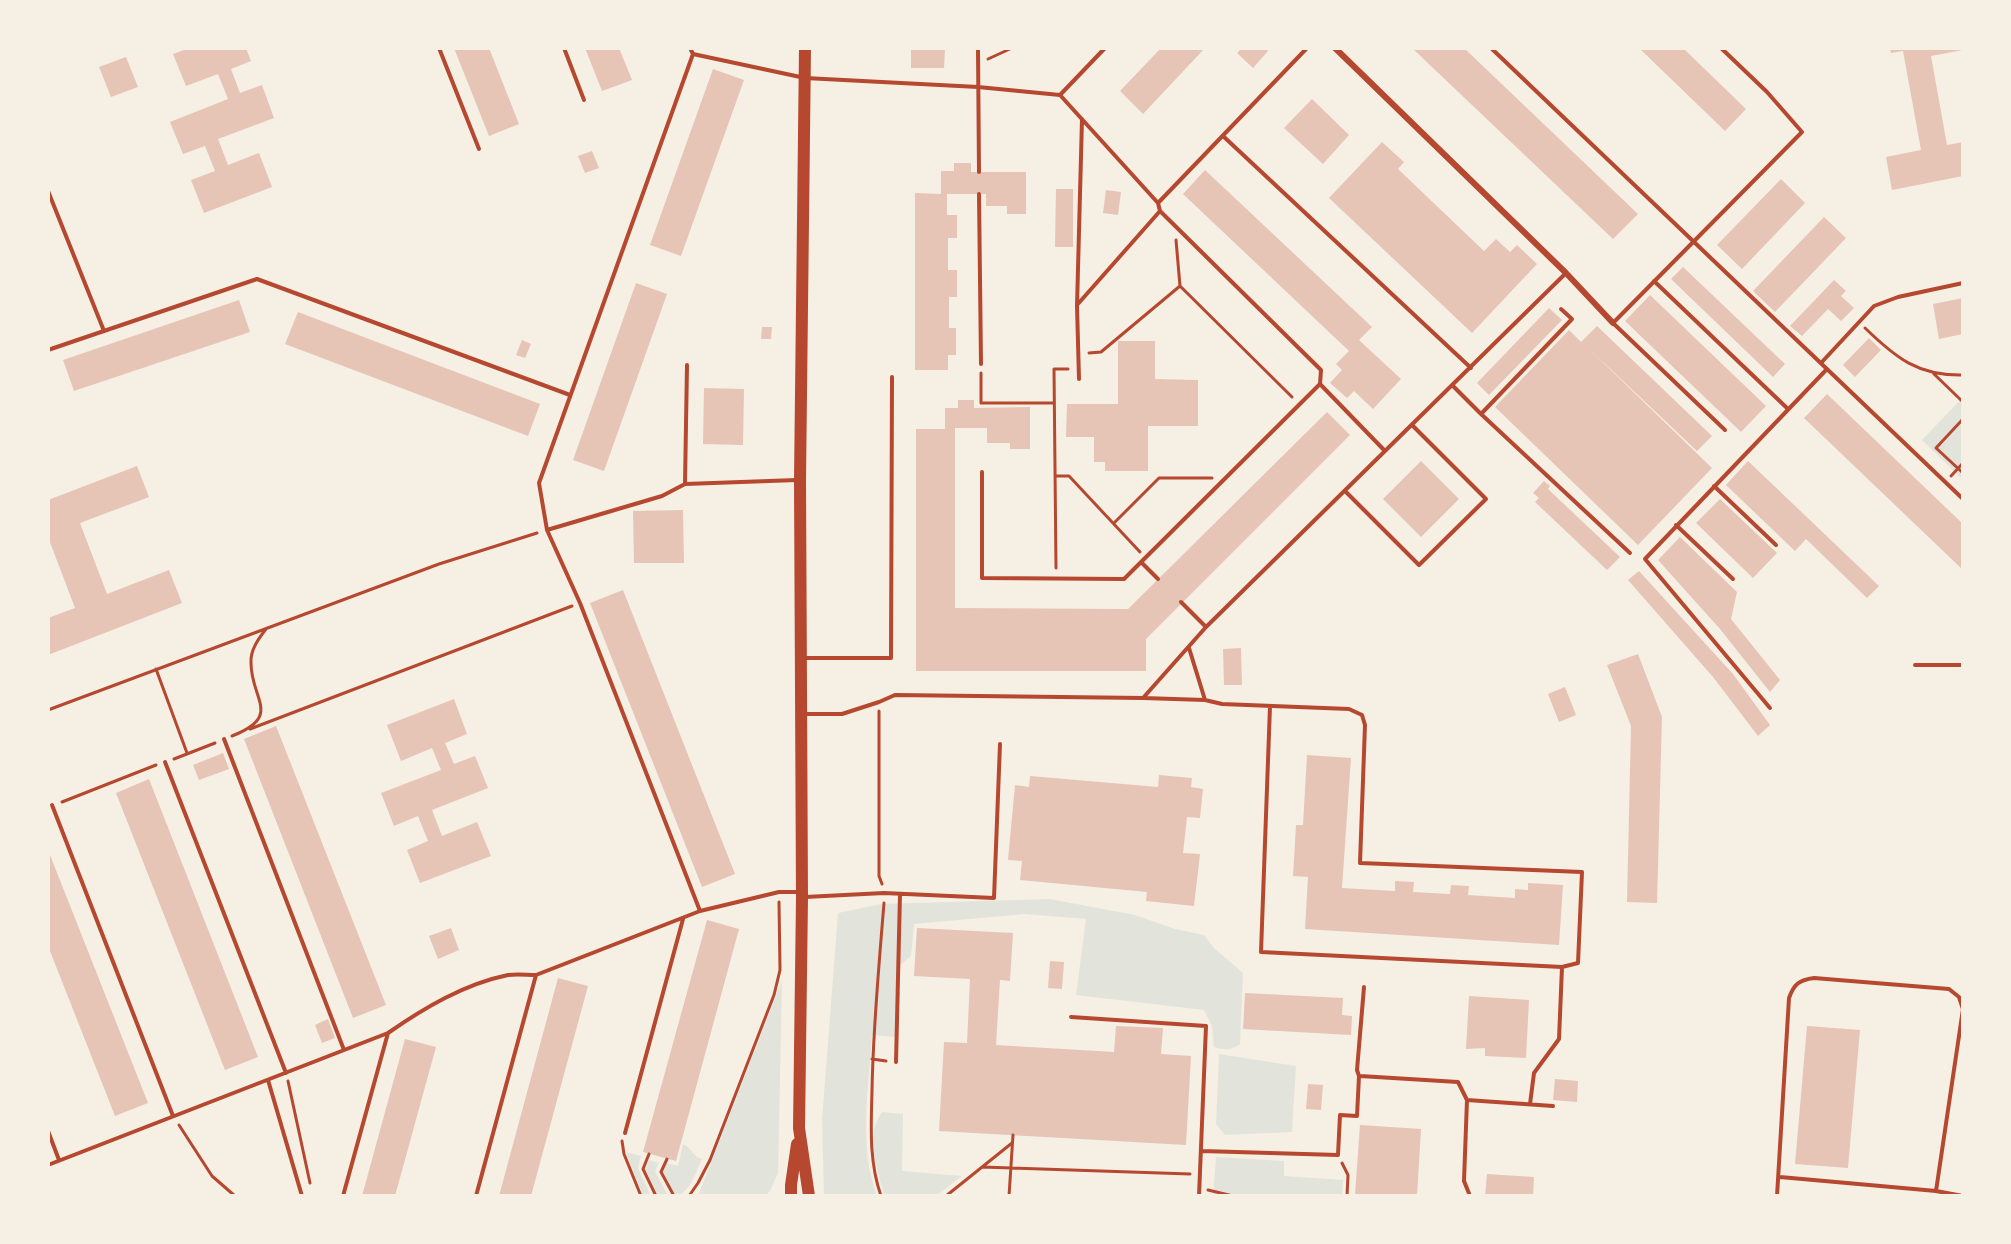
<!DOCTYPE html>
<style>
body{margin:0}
#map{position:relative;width:2011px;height:1244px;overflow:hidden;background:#f6efe4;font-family:Montserrat,sans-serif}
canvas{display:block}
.frame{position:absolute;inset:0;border:50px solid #f6efe4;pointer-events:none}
</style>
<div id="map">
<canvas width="2011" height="1244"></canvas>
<div class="frame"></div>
</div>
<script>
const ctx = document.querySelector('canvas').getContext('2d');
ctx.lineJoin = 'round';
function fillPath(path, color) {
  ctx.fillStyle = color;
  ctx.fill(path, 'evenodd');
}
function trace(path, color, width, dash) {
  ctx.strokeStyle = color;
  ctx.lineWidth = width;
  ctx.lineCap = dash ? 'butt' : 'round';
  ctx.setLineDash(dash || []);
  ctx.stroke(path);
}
fillPath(new Path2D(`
 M1963 397V480L1922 440Z
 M1050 899 1135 915 1175 929 1204 935 1214 948 1243 973 1240 1044C1231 1051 1225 1050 1214 1047L1212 1026 1204 1010 1076 995 1086 919 1025 914 914 924 911 956 898 967 896 1037 872 1035C869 1088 858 1145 877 1196H824L822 1119 838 913 881 904Z
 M782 981 778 1173 770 1191 765 1196H732V1194L698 1196Z
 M1219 1054 1296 1066 1292 1132 1225 1135 1216 1124Z
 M882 1112 903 1114 902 1171 962 1176 936 1196H885C877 1171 865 1135 882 1112Z
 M683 1144C692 1148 692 1156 702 1159 696 1171 690 1194 675 1196L663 1172 666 1163 678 1166Z
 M626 1152 641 1156 638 1168 651 1196H643Z
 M1216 1157 1284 1161V1176L1343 1180 1342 1196H1213Z
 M649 1160 659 1163 655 1171 668 1196H658L645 1169Z`), '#e2e4dc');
fillPath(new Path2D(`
 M190 48H246L251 61 231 69 240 93 262 85 274 118 218 139 228 165 259 153 272 187 204 213 191 180 215 171 205 146 183 154 170 122 228 99 218 74 186 86 173 54Z
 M454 48H489L519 124 489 136Z
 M585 48H619L632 80 602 91Z
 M911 48H945L944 68H911Z
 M1161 48H1205L1143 114 1120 91Z
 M1242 48H1265L1268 51 1253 68 1237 53Z
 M1412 48H1464L1638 214 1613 239Z
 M1639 48H1683L1746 109 1725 131Z
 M1890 48H1963V50L1931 56 1947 145 1963 142V176L1892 190 1886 157 1921 150 1903 51 1891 53Z
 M126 57 138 87 111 97 99 67Z
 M713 69 744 80 681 256 650 245Z
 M1312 99 1349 135 1323 164 1284 128Z
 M1382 142 1404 162 1398 169 1484 251 1496 239 1510 252 1517 245 1537 264 1472 333 1329 198Z
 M592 151 599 168 585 173 578 156Z
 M954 163H971V172H1026V214H1007V206H986V194H947V215H957V238H948V270H957V297H949V328H956V355H948V370H915V193L941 194V171H954Z
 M1205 170 1372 327 1359 340 1401 379 1373 409 1354 391 1347 398 1330 383 1342 370 1336 364 1349 351 1183 194Z
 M1781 179 1805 203 1742 269 1717 245Z
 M1056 189H1073V247H1055Z
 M1106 190 1121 192 1118 215 1103 213Z
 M1824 217 1846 238 1775 312 1753 291Z
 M1683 267 1785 364 1773 377 1671 279Z
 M1834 280 1846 291 1841 296 1854 308 1841 321 1828 309 1802 336 1790 326Z
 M636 283 667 294 604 471 573 460Z
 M1650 295 1766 406 1741 432 1625 321Z
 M1963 298V334L1939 339 1933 304Z
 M239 300 250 332 74 391 63 360Z
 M1549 308 1562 320 1489 395 1477 383Z
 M298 312 540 404 528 436 285 344Z
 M1597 326 1712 436 1697 451 1586 346 1712 468 1638 545 1495 407 1569 330 1581 342Z
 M762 327H772L771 339H761Z
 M1869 338 1881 350 1855 377 1843 365Z
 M522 340 531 344 525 358 516 355Z
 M1118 341H1155V379L1198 380V426H1148V471H1105V462H1094V437H1066L1067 404H1118Z
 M704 388 744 389 743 445 703 444Z
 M1827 394 1963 524V570L1804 418Z
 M958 400H974V408L1030 407V449H1010V443H987V428H955V608L1128 609 1327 412 1350 435 1146 639V671H916V429H945V408H958Z
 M1421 461 1459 499 1421 537 1383 499Z
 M1748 461 1879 586 1867 598 1806 539 1795 551 1726 485Z
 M137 466 149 497 80 523 107 594 169 570 182 603 48 655V618L75 608 48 537V500Z
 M1544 481 1550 486 1548 489 1620 557 1607 570 1535 502 1539 498 1533 493Z
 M1720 499 1777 553 1753 578 1696 523Z
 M683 510 684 563H634L633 511Z
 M1680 537 1737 592 1731 619 1780 680 1770 692 1720 629 1658 560Z
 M1639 571 1733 674 1770 725 1758 736 1713 677 1628 580Z
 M623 590 735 874 702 887 590 603Z
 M1241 648 1242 685H1224L1223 649Z
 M1638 654 1662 717 1657 903 1627 902 1631 726 1607 665Z
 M1565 687 1576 715 1559 722 1548 694Z
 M454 699 467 734 445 743 454 764 475 756 488 788 432 810 442 836 477 822 491 856 420 883 407 850 428 841 418 816 394 826 381 793 441 770 432 748 401 761 387 725Z
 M276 726 386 1005 353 1018 244 739Z
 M223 753 229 769 199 780 193 765Z
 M1307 755 1351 758 1342 888 1395 891V881L1414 882 1413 892 1450 894 1451 885 1469 886 1468 895 1515 898V889L1528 890V883L1563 885 1559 945 1305 929 1308 877 1293 876 1296 825H1303Z
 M1159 775 1192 778 1191 787 1203 789 1200 818 1187 817 1183 853 1200 854 1194 906 1146 901 1147 892 1020 880 1022 861 1008 860 1015 785 1029 787 1030 776 1158 787Z
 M149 779 258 1057 225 1070 116 793Z
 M48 850 148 1103 115 1116 48 946Z
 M707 920 739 929 676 1161 643 1152Z
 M451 928 459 950 438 959 429 936Z
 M917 928 1013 933 1010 981 1000 980 996 1045 1114 1052 1116 1026 1163 1028 1161 1054 1191 1056 1186 1145 939 1131 944 1042 967 1043 970 979 914 976Z
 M1050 961 1064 962 1062 989 1048 988Z
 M558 978 588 986 531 1196H499Z
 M1245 993 1343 998 1342 1015 1352 1016 1351 1035 1243 1029Z
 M1469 996 1529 1000 1526 1058 1485 1056V1048L1466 1049Z
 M328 1019 335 1038 322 1043 315 1025Z
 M1807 1026 1860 1030 1848 1168 1795 1164Z
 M405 1039 436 1047 395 1196H362Z
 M1555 1079 1578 1081 1577 1102 1553 1100Z
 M1308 1084 1323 1085 1321 1110 1306 1109Z
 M1360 1125 1421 1129 1417 1196 1355 1195Z
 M1487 1174 1534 1177 1533 1196H1485Z`), '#e6c5b7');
trace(new Path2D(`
 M988 59 1012 48
 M1176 240 1180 286 1292 397
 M1865 328C1896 358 1918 376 1963 375
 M1089 353 1101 352 1180 286
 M981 373V403H1054
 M1934 374 1963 402
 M1963 419 1936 448 1963 473
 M1055 476H1069L1140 552
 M1951 476 1963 463
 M1114 523 1159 478H1212
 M1056 568 1054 369H1068
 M156 669 187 753
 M48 710 439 564 537 533
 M879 711V876L882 884
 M250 729 572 606
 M232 736C283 716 251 700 251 663 250 650 259 638 266 629
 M174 759 215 743
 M62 802 156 765
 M872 1059 886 1061
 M288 1081 310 1183
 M179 1125 212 1176 235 1196
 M622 1141 624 1154 641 1196
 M649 1154 643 1169 656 1196
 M667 1159 661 1172 674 1196
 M1342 1163 1348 1175 1347 1196
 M982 1167 1190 1174
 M1208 1190 1233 1196
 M689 1196 698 1183 710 1160 774 995 780 970 779 902
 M881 1196C869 1161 871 1128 872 1091 873 1028 879 965 884 903
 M946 1196 1012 1143
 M1009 1196 1013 1135`), '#b5482f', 3);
trace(new Path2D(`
 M439 48 479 149
 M564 48 584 100
 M690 48 693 54 539 483 547 530 580 603 700 911
 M978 48 979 172
 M1491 48 1963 499
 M1721 48 1767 92 1802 132 1613 323 1725 430
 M693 54 805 78 978 87 1060 95 1158 203 1160 211 1321 370 1320 384 1124 579 982 578V472
 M1060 95 1105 48
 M1223 136 1471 368
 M48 191 104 331
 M979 194 981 364
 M1158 203 1307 48
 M1654 281 1788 409
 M1077 305 1160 211
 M48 350 257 279 570 395
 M1821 363 1874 306 1898 297 1963 283
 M1079 379 1077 306 1082 119
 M1320 384 1385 451
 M1453 386 1481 414 1630 553
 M1481 414 1572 319 1561 309
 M685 484 687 365
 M1714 486 1776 545
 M1345 491 1419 565 1486 499 1412 425
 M1676 525 1733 579
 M547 530 662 496 685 484 797 480
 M1141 562 1158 579
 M1181 602 1206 627
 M1189 648 1205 700
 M804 658H891L892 377
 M1915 665H1963
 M1143 698 1205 700 1222 704 1349 709 1362 715 1365 725 1360 863 1582 872 1578 963 1562 967 1261 952 1270 706
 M1770 708 1645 559 1827 369
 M803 714H842L879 702 895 695 1143 698 1206 627 1566 273
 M224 739 344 1050
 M165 762 286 1073
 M52 805 173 1116
 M805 897 884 893 994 898 1000 744
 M1071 1017 1206 1026 1199 1196
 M896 1062 900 894
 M1360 1076 1458 1082 1467 1100
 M268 1080 302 1196
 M1530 1104 1534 1073 1559 1039 1562 967
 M48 1131 59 1160
 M625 1133 683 919
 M1202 1151 1338 1155 1340 1115 1357 1116 1359 1076 1357 1070 1364 987
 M48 1165 388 1033C424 1008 464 984 508 975 517 974 527 975 536 975L700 911 779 892H801
 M1780 1177 1936 1191 1963 1196
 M343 1196 388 1033
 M476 1196 536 975
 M1470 1196 1464 1181 1467 1100 1553 1106
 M1777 1196 1789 998C1794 984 1799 980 1814 978L1949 989 1959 997 1963 1009 1936 1191`), '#b5482f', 4);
trace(new Path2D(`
 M1335 48 1566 273 1613 323`), '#b5482f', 6);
trace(new Path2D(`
 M805 48 800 480 802 898 799 1128 809 1196
 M791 1196V1185L797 1144`), '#b5482f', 12);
</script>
